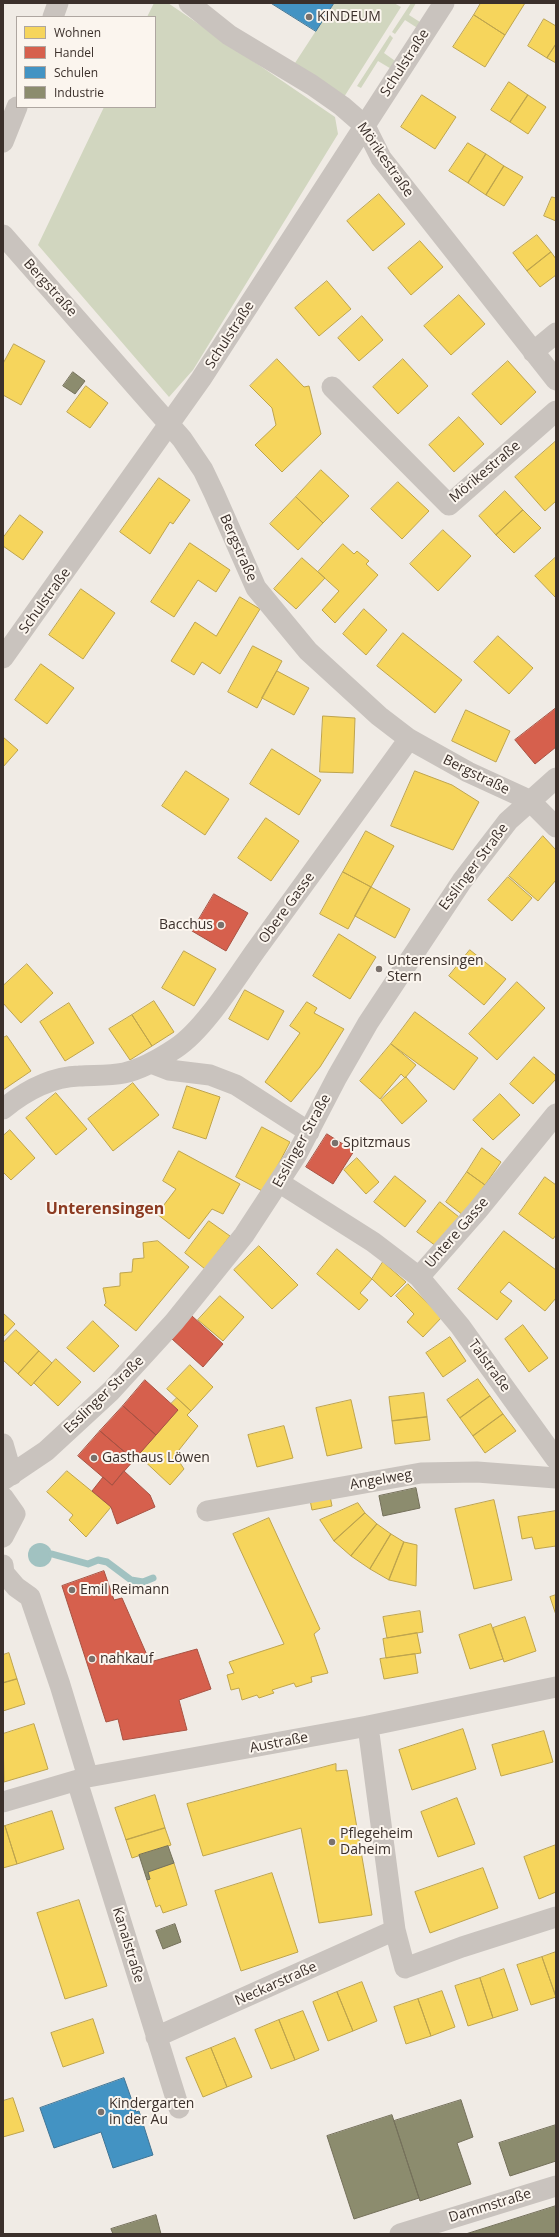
<!DOCTYPE html>
<meta charset="utf-8">
<style>
body{margin:0}
#map{position:relative;width:559px;height:2237px;overflow:hidden;background:#f0ebe5;font-family:"Open Sans",sans-serif}
canvas{display:block}
.frame{position:absolute;inset:0;border:4px solid #3b302b;pointer-events:none}
.legend{position:absolute;left:16px;top:16px;width:140px;height:92px;box-sizing:border-box;background:#fbf5ee;border:1px solid #aea6a0;margin:0;padding:5px 7px;list-style:none;font-size:12px;color:#3b302b}
.legend li{display:flex;align-items:center;gap:8px;height:20px}
.legend b{width:20px;border:1px solid #aea6a0}
</style>
<div id="map">
<canvas width="559" height="2237"></canvas>
<div class="frame"></div>
<ul class="legend">
<li><b style="height:11px;background:#f6d55c"></b>Wohnen</li>
<li><b style="height:11px;background:#d6604d"></b>Handel</li>
<li><b style="height:11px;background:#4393c3"></b>Schulen</li>
<li><b style="height:11px;background:#8c8c6e"></b>Industrie</li>
</ul>
</div>
<script>
const ctx = document.querySelector('canvas').getContext('2d');
ctx.lineJoin = 'round';
function fillPath(path, color) {
  ctx.fillStyle = color;
  ctx.fill(path, 'evenodd');
}
function trace(path, color, width, dash) {
  ctx.strokeStyle = color;
  ctx.lineWidth = width;
  ctx.lineCap = dash ? 'butt' : 'round';
  ctx.setLineDash(dash || []);
  ctx.stroke(path);
}
function drawText(font, color, halo, rows, align = 'center') {
  ctx.font = font + ' "Open Sans",sans-serif';
  ctx.lineWidth = 4;
  ctx.setLineDash([]);
  ctx.textBaseline = 'middle';
  ctx.strokeStyle = halo;
  ctx.fillStyle = color;
  for (const [text, x, y, turn = 0] of rows) {
    ctx.save();
    ctx.translate(x, y);
    ctx.rotate((+turn || 0) * Math.PI / 180);
    ctx.textAlign = isNaN(turn) ? turn : align;
    if (halo) ctx.strokeText(text, 0, 0);
    ctx.fillText(text, 0, 0);
    ctx.restore();
  }
}
fillPath(new Path2D(`
 M154 3H168L335 117 338 134 193 370 169 397 38 245 104 107H155V17H147Z
 M334 3H394L401 7 344 97 295 63Z
 M411 3H416L409 15 423 24 419 29 405 20 395 34 392 32Z
 M390 35 393 38 384 53 398 63 393 70 378 61 361 88 357 86Z`), '#d1d6bf');
fillPath(new Path2D(`
 M28 1555a12 12 0 1 1 24 0a12 12 0 1 1-24 0Z`), '#a1c2c1');
const homes = new Path2D(`
 M481 3H525L505 35 474 15Z
 M474 15 505 35 485 67 453 47Z
 M544 19 556 26V44L547 58 528 46Z
 M556 44V63L547 58Z
 M509 82 528 95 510 122 491 110Z
 M422 95 456 117 435 149 401 127Z
 M528 95 546 107 528 134 510 122Z
 M468 143 486 154 468 183 449 171Z
 M486 154 504 166 486 195 468 183Z
 M504 166 523 177 504 206 486 195Z
 M379 194 405 224 373 251 347 221Z
 M552 197 556 198V221L544 216Z
 M537 235 551 252 527 271 513 253Z
 M420 241 443 267 411 295 388 268Z
 M551 252 556 259V275L540 287 527 271Z
 M327 281 351 309 319 336 295 308Z
 M459 295 485 324 451 355 424 326Z
 M362 316 383 340 359 361 338 338Z
 M14 344 45 361 21 405 3 395V364Z
 M277 359 304 387 309 386 321 434 282 472 255 445 276 425 272 408 250 386Z
 M403 359 428 386 398 414 373 387Z
 M508 361 536 392 501 425 472 394Z
 M86 386 108 403 90 428 67 412Z
 M459 417 484 444 454 472 429 445Z
 M556 441V501L545 511 515 477Z
 M321 470 349 496 323 523 296 497Z
 M159 478 190 500 173 524 170 522 150 554 120 532Z
 M398 482 429 511 402 539 371 509Z
 M505 491 523 510 496 535 479 516Z
 M296 497 323 523 298 550 270 524Z
 M523 510 541 528 514 553 496 535Z
 M20 515 43 532 23 560 3 546V538Z
 M443 530 471 556 438 591 410 564Z
 M190 543 230 570 216 592 198 580 174 617 151 602Z
 M343 544 354 554 357 551 369 561 366 564 378 575 335 623 322 610 339 591 318 572Z
 M556 557V598L535 576Z
 M302 558 325 578 296 609 274 589Z
 M81 589 115 613 83 659 49 635Z
 M240 597 260 609 220 674 202 662 194 675 171 661 195 622 216 636Z
 M364 609 387 630 366 655 343 634Z
 M403 633 462 680 435 713 377 666Z
 M498 636 533 668 509 694 474 662Z
 M253 646 282 661 257 708 228 692Z
 M41 664 74 688 47 724 15 700Z
 M277 671 309 688 294 715 262 698Z
 M466 710 510 731 496 762 452 741Z
 M323 716 355 718 353 773 320 772Z
 M3 737 18 750 3 767Z
 M272 749 321 780 299 815 250 784Z
 M186 771 229 799 205 835 162 806Z
 M415 771 452 785 479 802 453 850 391 826Z
 M266 818 299 841 271 881 238 858Z
 M366 831 394 846 371 887 343 872Z
 M543 836 556 850V880L538 901 509 876Z
 M343 872 371 887 348 929 320 914Z
 M508 877 532 898 512 921 488 900Z
 M371 887 410 909 395 938 355 916Z
 M339 934 376 957 350 999 313 976Z
 M470 950 506 979 484 1005 449 976Z
 M184 951 216 969 194 1006 162 988Z
 M27 964 53 993 21 1023 3 1003V986Z
 M517 982 545 1008 497 1060 469 1034Z
 M245 990 284 1011 268 1040 229 1019Z
 M154 1001 174 1032 152 1046 132 1015Z
 M307 1002 317 1008 314 1013 344 1029 320 1067 291 1102 265 1082 300 1033 290 1026Z
 M69 1003 94 1043 65 1061 40 1022Z
 M415 1012 478 1058 454 1090 391 1044Z
 M132 1015 152 1046 130 1060 109 1029Z
 M7 1036 31 1071 3 1090V1038Z
 M391 1044 416 1065 405 1078 401 1074 380 1099 360 1081Z
 M534 1057 556 1076V1079L533 1104 510 1084Z
 M406 1077 427 1101 402 1124 381 1100Z
 M133 1083 159 1115 113 1151 88 1119Z
 M187 1086 220 1097 206 1139 173 1128Z
 M56 1093 87 1129 56 1155 26 1118Z
 M500 1094 520 1115 493 1140 473 1120Z
 M262 1127 290 1142 264 1192 236 1177Z
 M10 1130 35 1158 11 1180 3 1172V1136Z
 M482 1148 501 1162 485 1185 467 1172Z
 M179 1151 240 1184 223 1214 212 1209 189 1239 157 1214 176 1189 163 1181Z
 M357 1158 379 1182 366 1194 344 1170Z
 M467 1172 485 1185 463 1215 446 1202Z
 M395 1176 426 1201 405 1227 374 1202Z
 M545 1177 556 1185V1235L553 1239 519 1214Z
 M440 1202 459 1217 436 1246 417 1232Z
 M209 1221 230 1236 205 1269 185 1253Z
 M504 1231 556 1270V1298L545 1311 509 1282 500 1292 512 1301 497 1320 458 1289Z
 M158 1241 189 1267 136 1331 104 1305 106 1303 103 1288 120 1286V1273L132 1272 133 1259 144 1258 143 1243Z
 M259 1246 298 1285 272 1309 234 1270Z
 M337 1249 372 1279 360 1293 368 1300 359 1310 317 1274Z
 M383 1262 406 1282 391 1297 372 1279Z
 M408 1284 442 1317 423 1337 407 1322 414 1314 396 1296Z
 M220 1296 244 1317 223 1341 198 1320Z
 M3 1313 15 1324 3 1337Z
 M93 1321 119 1346 94 1372 67 1348Z
 M523 1325 548 1358 529 1372 505 1339Z
 M16 1330 39 1351 18 1374 3 1360V1343Z
 M450 1337 466 1361 443 1377 426 1353Z
 M39 1351 52 1363 31 1386 18 1374Z
 M56 1359 81 1382 58 1406 34 1383Z
 M190 1365 213 1387 191 1411 167 1389Z
 M478 1379 490 1396 460 1418 447 1400Z
 M424 1393 427 1417 392 1421 389 1397Z
 M490 1396 503 1414 473 1436 460 1418Z
 M177 1398 191 1411 187 1415 198 1426 175 1455 184 1469 170 1485 138 1455 178 1410 171 1404Z
 M351 1400 362 1448 327 1456 316 1408Z
 M503 1414 516 1431 485 1453 473 1436Z
 M427 1417 430 1440 395 1444 392 1421Z
 M284 1426 293 1458 257 1467 248 1435Z
 M67 1471 111 1507 86 1537 69 1520 73 1515 47 1492Z
 M330 1496 332 1506 312 1510 310 1500Z
 M494 1500 512 1580 474 1589 455 1509Z
 M358 1503 365 1513 334 1541 320 1520Z
 M556 1511V1546L535 1549 532 1537 522 1539 518 1517Z
 M365 1513 377 1524 351 1556 334 1541Z
 M269 1518 320 1629 314 1634 328 1673 311 1677 312 1682 296 1687 294 1683 272 1690 274 1693 259 1698 257 1695 242 1700 239 1688 231 1690 227 1675 234 1673 229 1662 284 1644 233 1534Z
 M377 1524 391 1534 370 1569 351 1556Z
 M391 1534 404 1542 389 1580 370 1569Z
 M404 1542 417 1545 416 1586 389 1580Z
 M556 1595V1615L550 1597Z
 M420 1611 423 1632 387 1638 383 1617Z
 M525 1617 536 1651 504 1662 493 1628Z
 M491 1624 503 1659 470 1669 459 1635Z
 M417 1633 421 1653 386 1658 383 1639Z
 M9 1653 17 1679 3 1683V1655Z
 M415 1654 418 1673 384 1679 380 1659Z
 M17 1679 25 1704 3 1711V1683Z
 M34 1724 48 1769 4 1782 3 1734Z
 M463 1729 476 1769 412 1790 399 1750Z
 M544 1731 553 1762 501 1776 492 1745Z
 M336 1764V1771L347 1770 372 1915 319 1923 301 1828 203 1856 187 1804Z
 M155 1795 165 1828 126 1840 115 1808Z
 M457 1798 475 1844 438 1857 421 1812Z
 M52 1811 64 1849 17 1864 5 1826Z
 M5 1826 17 1864 3 1868V1827Z
 M165 1828 171 1845 132 1858 126 1840Z
 M556 1845V1892L539 1899 524 1857Z
 M174 1863 187 1905 163 1913 160 1905 156 1907 147 1880 150 1879 148 1872Z
 M483 1868 498 1908 430 1933 415 1892Z
 M272 1873 298 1952 241 1971 215 1891Z
 M79 1900 107 1986 65 1999 37 1913Z
 M556 1952V1997L542 1957Z
 M542 1957 556 1997 531 2005 517 1965Z
 M504 1969 518 2010 493 2018 480 1978Z
 M480 1978 493 2018 468 2026 455 1986Z
 M362 1982 377 2021 353 2031 337 1992Z
 M442 1991 455 2027 431 2036 418 1999Z
 M337 1992 353 2031 328 2041 313 2002Z
 M418 1999 431 2036 406 2044 394 2007Z
 M303 2011 319 2050 295 2060 279 2020Z
 M93 2019 104 2053 63 2067 51 2033Z
 M279 2020 295 2060 271 2069 255 2030Z
 M235 2038 252 2077 227 2087 211 2048Z
 M211 2048 227 2087 203 2097 186 2058Z
 M13 2098 24 2131 3 2137V2101Z`);
fillPath(homes, '#f6d55c');
trace(homes, '#bea44d', 1);
const shops = new Path2D(`
 M556 708V747L535 764 515 740Z
 M214 894 248 913 226 951 192 931Z
 M327 1134 354 1151 333 1184 306 1167Z
 M192 1316 223 1344 203 1367 172 1339Z
 M145 1380 178 1410 156 1435 123 1406Z
 M123 1406 156 1435 134 1460 100 1431Z
 M100 1431 134 1460 112 1485 78 1456Z
 M124 1471 150 1495 155 1507 117 1524 111 1507 92 1491 103 1477 112 1485Z
 M104 1571 114 1600 122 1598 150 1662 197 1649 211 1689 179 1700 187 1730 123 1740 118 1719 106 1722 62 1586Z`);
fillPath(shops, '#d6604d');
trace(shops, '#a85243', 1);
const schools = new Path2D(`
 M271 3H334L316 31Z
 M124 2078 136 2112 139 2111 153 2155 113 2168 101 2132 54 2148 40 2108Z`);
fillPath(schools, '#4393c3');
trace(schools, '#417595', 1);
const industry = new Path2D(`
 M73 372 85 381 75 394 63 386Z
 M416 1488 420 1508 383 1516 379 1496Z
 M168 1846 174 1863 148 1872 150 1879 147 1880 139 1855Z
 M175 1924 181 1942 163 1949 156 1931Z
 M461 2100 473 2137 457 2143 471 2184 420 2201 394 2121Z
 M392 2115 419 2198 354 2219 327 2136Z
 M556 2125V2161L510 2176 499 2143Z
 M556 2206V2234H466Z
 M156 2215 161 2234H113L111 2229Z`);
fillPath(industry, '#8c8c6e');
trace(industry, '#74705a', 1);
trace(new Path2D(`
 M52 1554 88 1564 98 1560 107 1562 131 1580 143 1582 153 1578`), '#a1c2c1', 7);
trace(new Path2D(`
 M189 3 229 35 312 85 342 106 365 126 381 158 556 380
 M53 17 58 3
 M3 142 17 107
 M3 235 182 439 203 470 214 493 256 588 308 651 379 716 409 739 468 772 529 800 556 827
 M533 352 556 333
 M332 387 449 505 556 411
 M3 658 201 379 444 3
 M151 1063 169 1070 210 1075 236 1085 309 1132
 M3 1109C25 1091 50 1077 79 1076 94 1075 109 1076 124 1073 142 1069 161 1058 176 1048 204 1030 236 978 256 950 307 880 358 809 409 739
 M280 1183 373 1242 419 1277 460 1326 556 1459
 M419 1277 477 1211 556 1114
 M3 1444 12 1475
 M3 1480 46 1451 111 1391 174 1322 244 1235 297 1154 337 1077 368 1023 462 881 508 821 556 778
 M3 1497 15 1514 3 1537
 M207 1511 421 1473 477 1472 556 1478
 M3 1565 4 1573 16 1587 30 1597 60 1685 88 1777
 M368 1726 395 1930
 M77 1781 179 2108
 M3 1802 88 1777 368 1726 556 1687
 M156 2037 395 1930 405 1968 462 1947 556 1917
 M400 2234 556 2186`), '#c9c3be', 21);
for (const [x, y, r, color] of [
 [309,17,4,"#7a716c"],
 [221,925,4,"#7a716c"],
 [379,969,4,"#7a716c"],
 [335,1143,4,"#7a716c"],
 [94,1458,4,"#7a716c"],
 [72,1590,4,"#7a716c"],
 [92,1659,4,"#7a716c"],
 [332,1842,4,"#7a716c"],
 [101,2112,4,"#7a716c"]
]) {
  const dot = new Path2D();
  dot.arc(x, y, r, 0, 2 * Math.PI);
  ctx.fillStyle = color;
  ctx.fill(dot);
  trace(dot, '#fbf5ee', 1.5);
}
drawText('14px', '#3b302b', '#fbf5ee', [
 ["KINDEUM",317,17],
 ["Bacchus",213,925,"right"],
 ["Unterensingen",387,961],
 ["Stern",387,977],
 ["Spitzmaus",343,1143],
 ["Gasthaus Löwen",102,1458],
 ["Emil Reimann",80,1590],
 ["nahkauf",100,1659],
 ["Pflegeheim",340,1834],
 ["Daheim",340,1850],
 ["Kindergarten",109,2104],
 ["in der Au",109,2120]
], 'left');
drawText('14px', '#3b302b', '#fbf5ee', [
 ["Schulstraße",405,63,-57],
 ["Mörikestraße",385,160,55],
 ["Bergstraße",50,288,48],
 ["Schulstraße",230,335,-57],
 ["Mörikestraße",485,472,-40],
 ["Bergstraße",238,548,66],
 ["Schulstraße",45,601,-54],
 ["Bergstraße",476,775,26],
 ["Esslinger Straße",474,867,-53],
 ["Obere Gasse",287,908,-54],
 ["Esslinger Straße",302,1141,-61],
 ["Untere Gasse",457,1233,-49],
 ["Talstraße",489,1366,54],
 ["Esslinger Straße",104,1395,-44],
 ["Angelweg",381,1480,-10],
 ["Austraße",279,1743,-11],
 ["Kanalstraße",128,1945,73],
 ["Neckarstraße",276,1984,-24],
 ["Dammstraße",490,2206,-17]
]);
drawText('bold 16px', '#8c3b22', '#fbf5ee', [
 ["Unterensingen",105,1209]
]);
</script>
